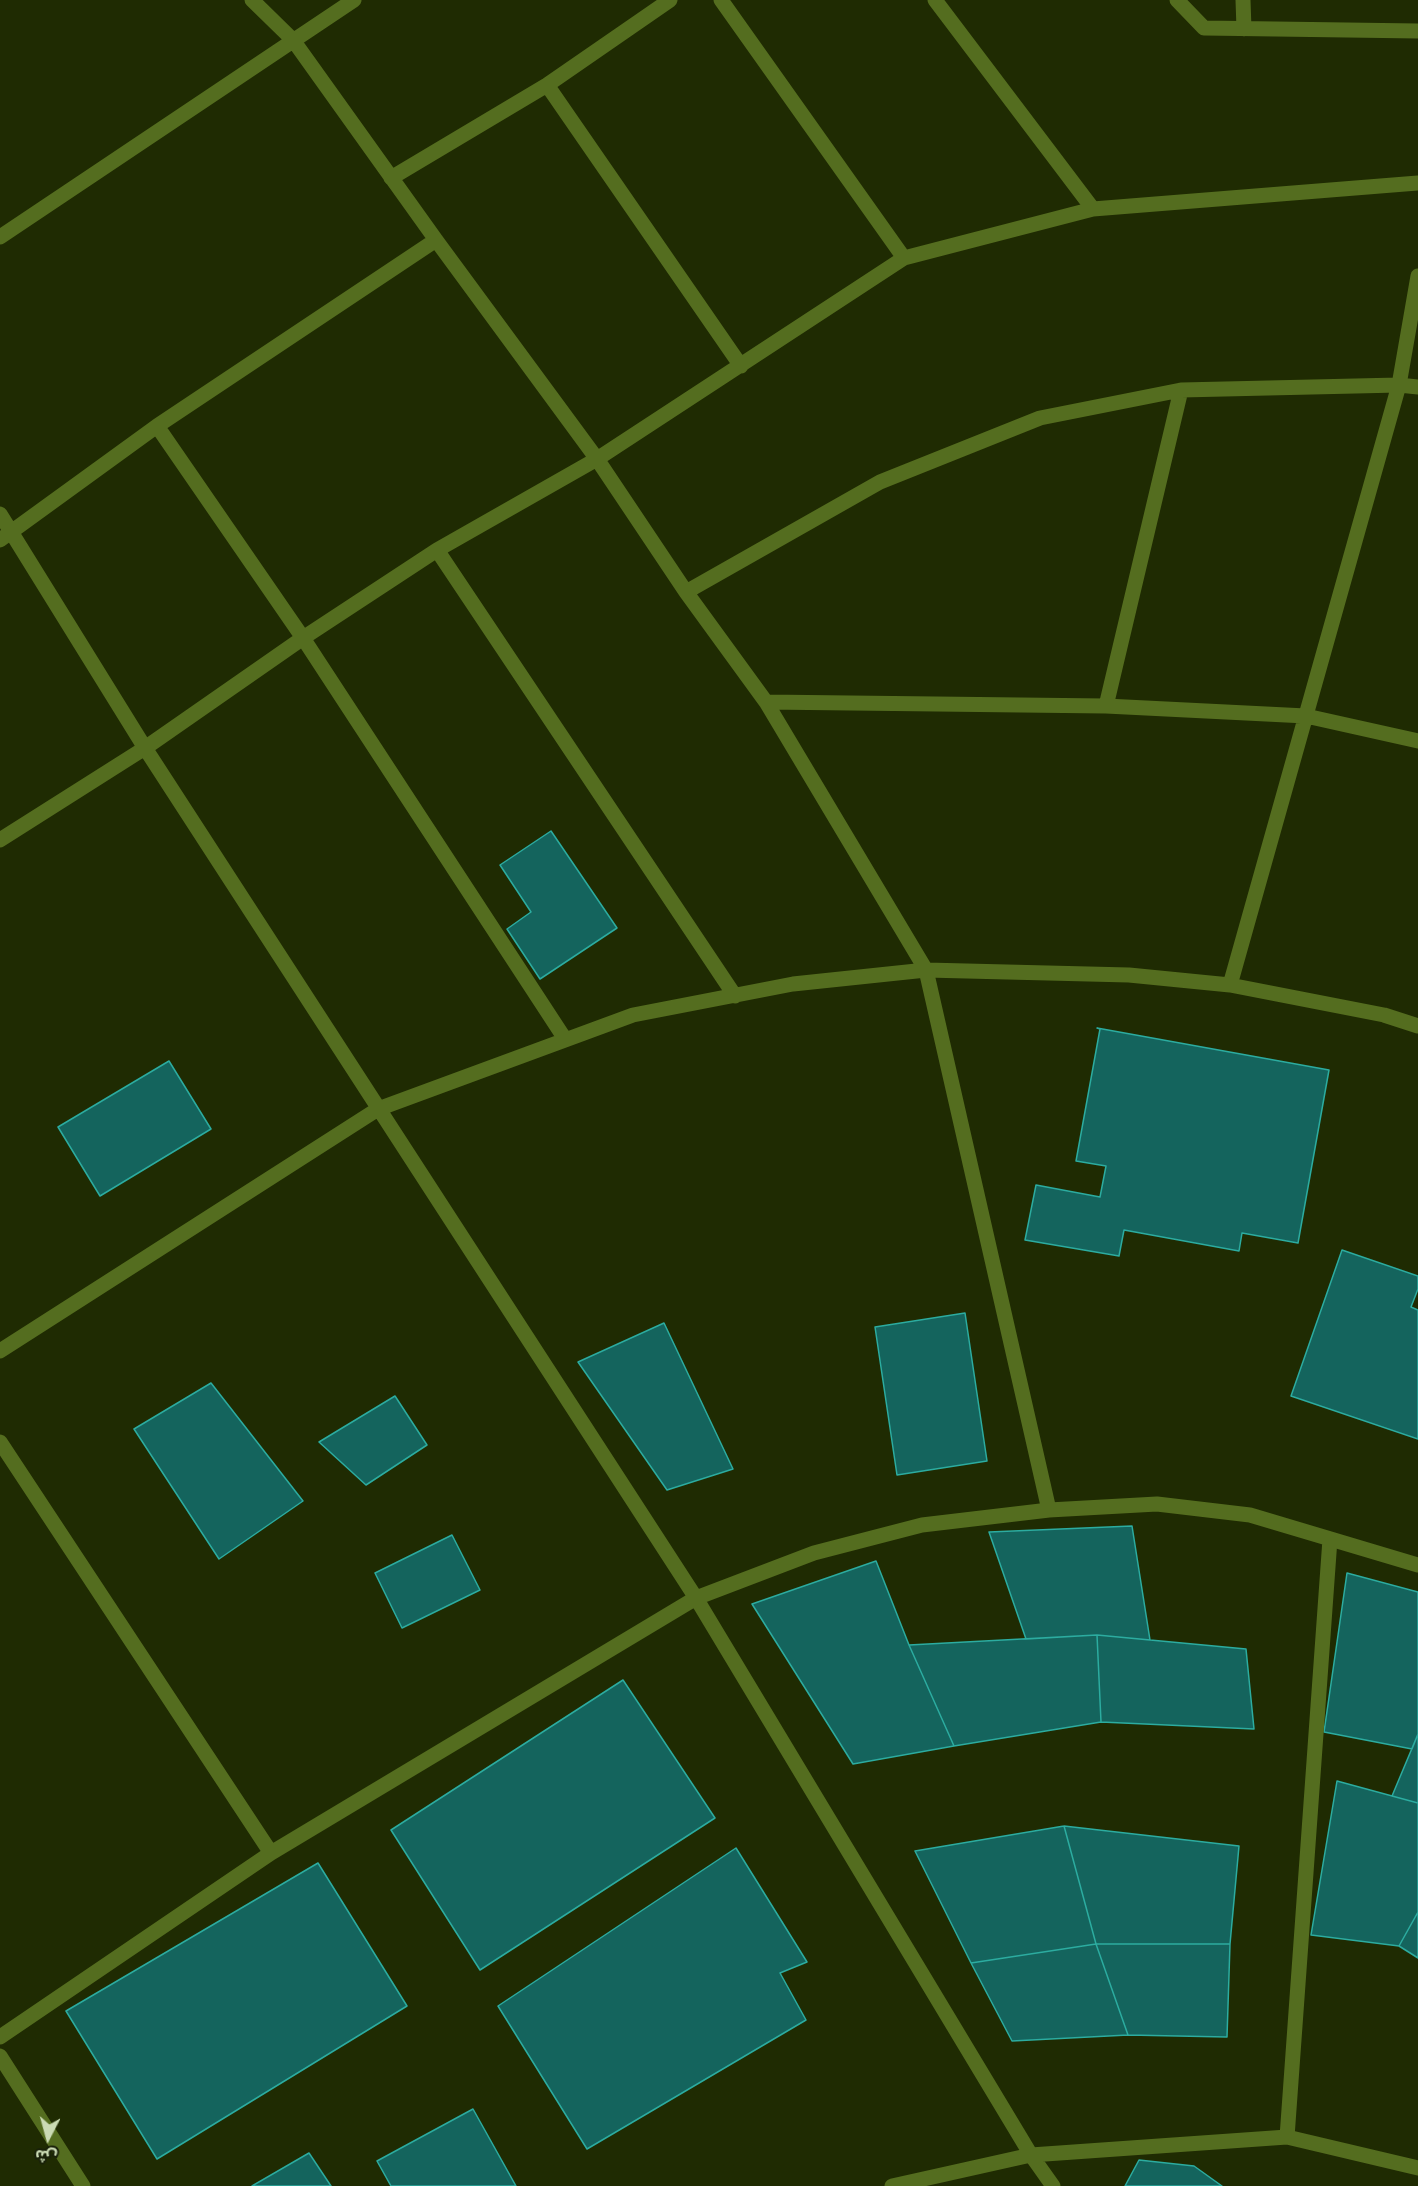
<!DOCTYPE html>
<meta charset="utf-8">
<style>
body{margin:0}
#map{position:relative;width:1418px;height:2186px;overflow:hidden;background:#1f2b02;font-family:Jost,"Noto Sans Arabic",sans-serif}
canvas{display:block}
.north{position:absolute;left:18px;top:2108px;width:60px;height:60px;-webkit-text-stroke:4px #182008;paint-order:stroke;rotate:186deg;font-size:16px;font-weight:700;line-height:24px;text-align:center;color:#cbdbb4}
.north::after{content:'';display:block;margin:auto;width:21px;height:27px;background:#cbdbb4;clip-path:polygon(50% 0,100% 100%,50% 72%,0 100%)}
</style>
<div id="map">
<canvas width="1418" height="2186"></canvas>
<div class="north">ش</div>
</div>
<script>
const ctx = document.querySelector('canvas').getContext('2d');
ctx.lineJoin = 'round';
function fillPath(path, color) {
  ctx.fillStyle = color;
  ctx.fill(path, 'evenodd');
}
function trace(path, color, width, dash) {
  ctx.strokeStyle = color;
  ctx.lineWidth = width;
  ctx.lineCap = dash ? 'butt' : 'round';
  ctx.setLineDash(dash || []);
  ctx.stroke(path);
}
const building = new Path2D(`
 M551 831 617 928 540 979 507 929 531 912 500 865Z
 M1097 1028 1329 1070 1298 1243 1242 1233 1239 1251 1124 1230 1119 1256 1025 1240 1036 1185 1100 1197 1106 1166 1076 1161 1100 1029Z
 M169 1061 211 1129 100 1196 58 1127Z
 M1342 1250 1418 1276V1289L1411 1307 1418 1310V1439L1291 1396Z
 M965 1313 987 1461 897 1475 875 1327Z
 M664 1323 733 1469 667 1490 578 1362Z
 M211 1383 303 1501 219 1559 134 1429Z
 M395 1396 427 1445 366 1485 319 1442Z
 M1132 1526 1150 1640 1097 1635 1026 1639 989 1532Z
 M452 1535 480 1590 402 1628 375 1573Z
 M876 1561 909 1645 954 1746 853 1764 752 1604Z
 M1347 1573 1418 1592V1734L1412 1749 1324 1732Z
 M1097 1635 1246 1649 1254 1729 1101 1722Z
 M1097 1635 1101 1722 954 1746 909 1645Z
 M623 1680 715 1818 480 1970 391 1830Z
 M1418 1734V1803L1392 1796Z
 M1337 1781 1418 1803V1912L1399 1946 1311 1935Z
 M1064 1826 1096 1944 971 1963 915 1851Z
 M1064 1826 1239 1846 1230 1944H1096Z
 M736 1848 807 1962 780 1973 806 2020 587 2149 498 2006Z
 M318 1863 407 2006 157 2159 66 2011Z
 M1418 1912V1958L1399 1946Z
 M1096 1944H1230L1227 2037 1128 2035Z
 M1096 1944 1128 2035 1012 2041 971 1963Z
 M473 2109 516 2186H391L377 2161Z
 M309 2153 331 2186H252Z
 M1139 2160 1194 2166 1222 2186H1125Z`);
fillPath(building, '#14645d');
trace(building, '#2caca0', 1.5);
trace(new Path2D(`
 M252 0 293 40 436 240 597 459 686 592 766 702 926 970 1049 1510
 M721 0 904 258
 M1177 0 1204 28 1418 31
 M1243 0 1244 29
 M547 85 741 366
 M391 178 547 85 670 0
 M1093 209 1418 183
 M0 237 354 0
 M157 426 303 638 565 1039
 M0 514 145 748 696 1598 1031 2155 1053 2186
 M0 540 157 426 436 240
 M437 550 735 996
 M686 592 880 482 1040 418 1181 390 1399 385 1418 387
 M766 702 1106 706 1306 716 1418 741
 M1106 706 1181 390
 M0 840 145 748 303 638 437 550 597 459 904 258 1093 209 935 0
 M1230 985 1399 385 1418 276
 M0 1351 378 1109 633 1015 793 984 926 970 1129 975 1230 985 1384 1015 1418 1026
 M0 1442 271 1853
 M0 2037 271 1853 696 1598 814 1553 922 1525 1049 1510 1157 1504 1250 1515 1418 1565
 M0 2056 83 2186
 M1287 2137 1330 1539
 M892 2186 1031 2155 1287 2137 1418 2168`), '#546d1f', 15);
</script>
